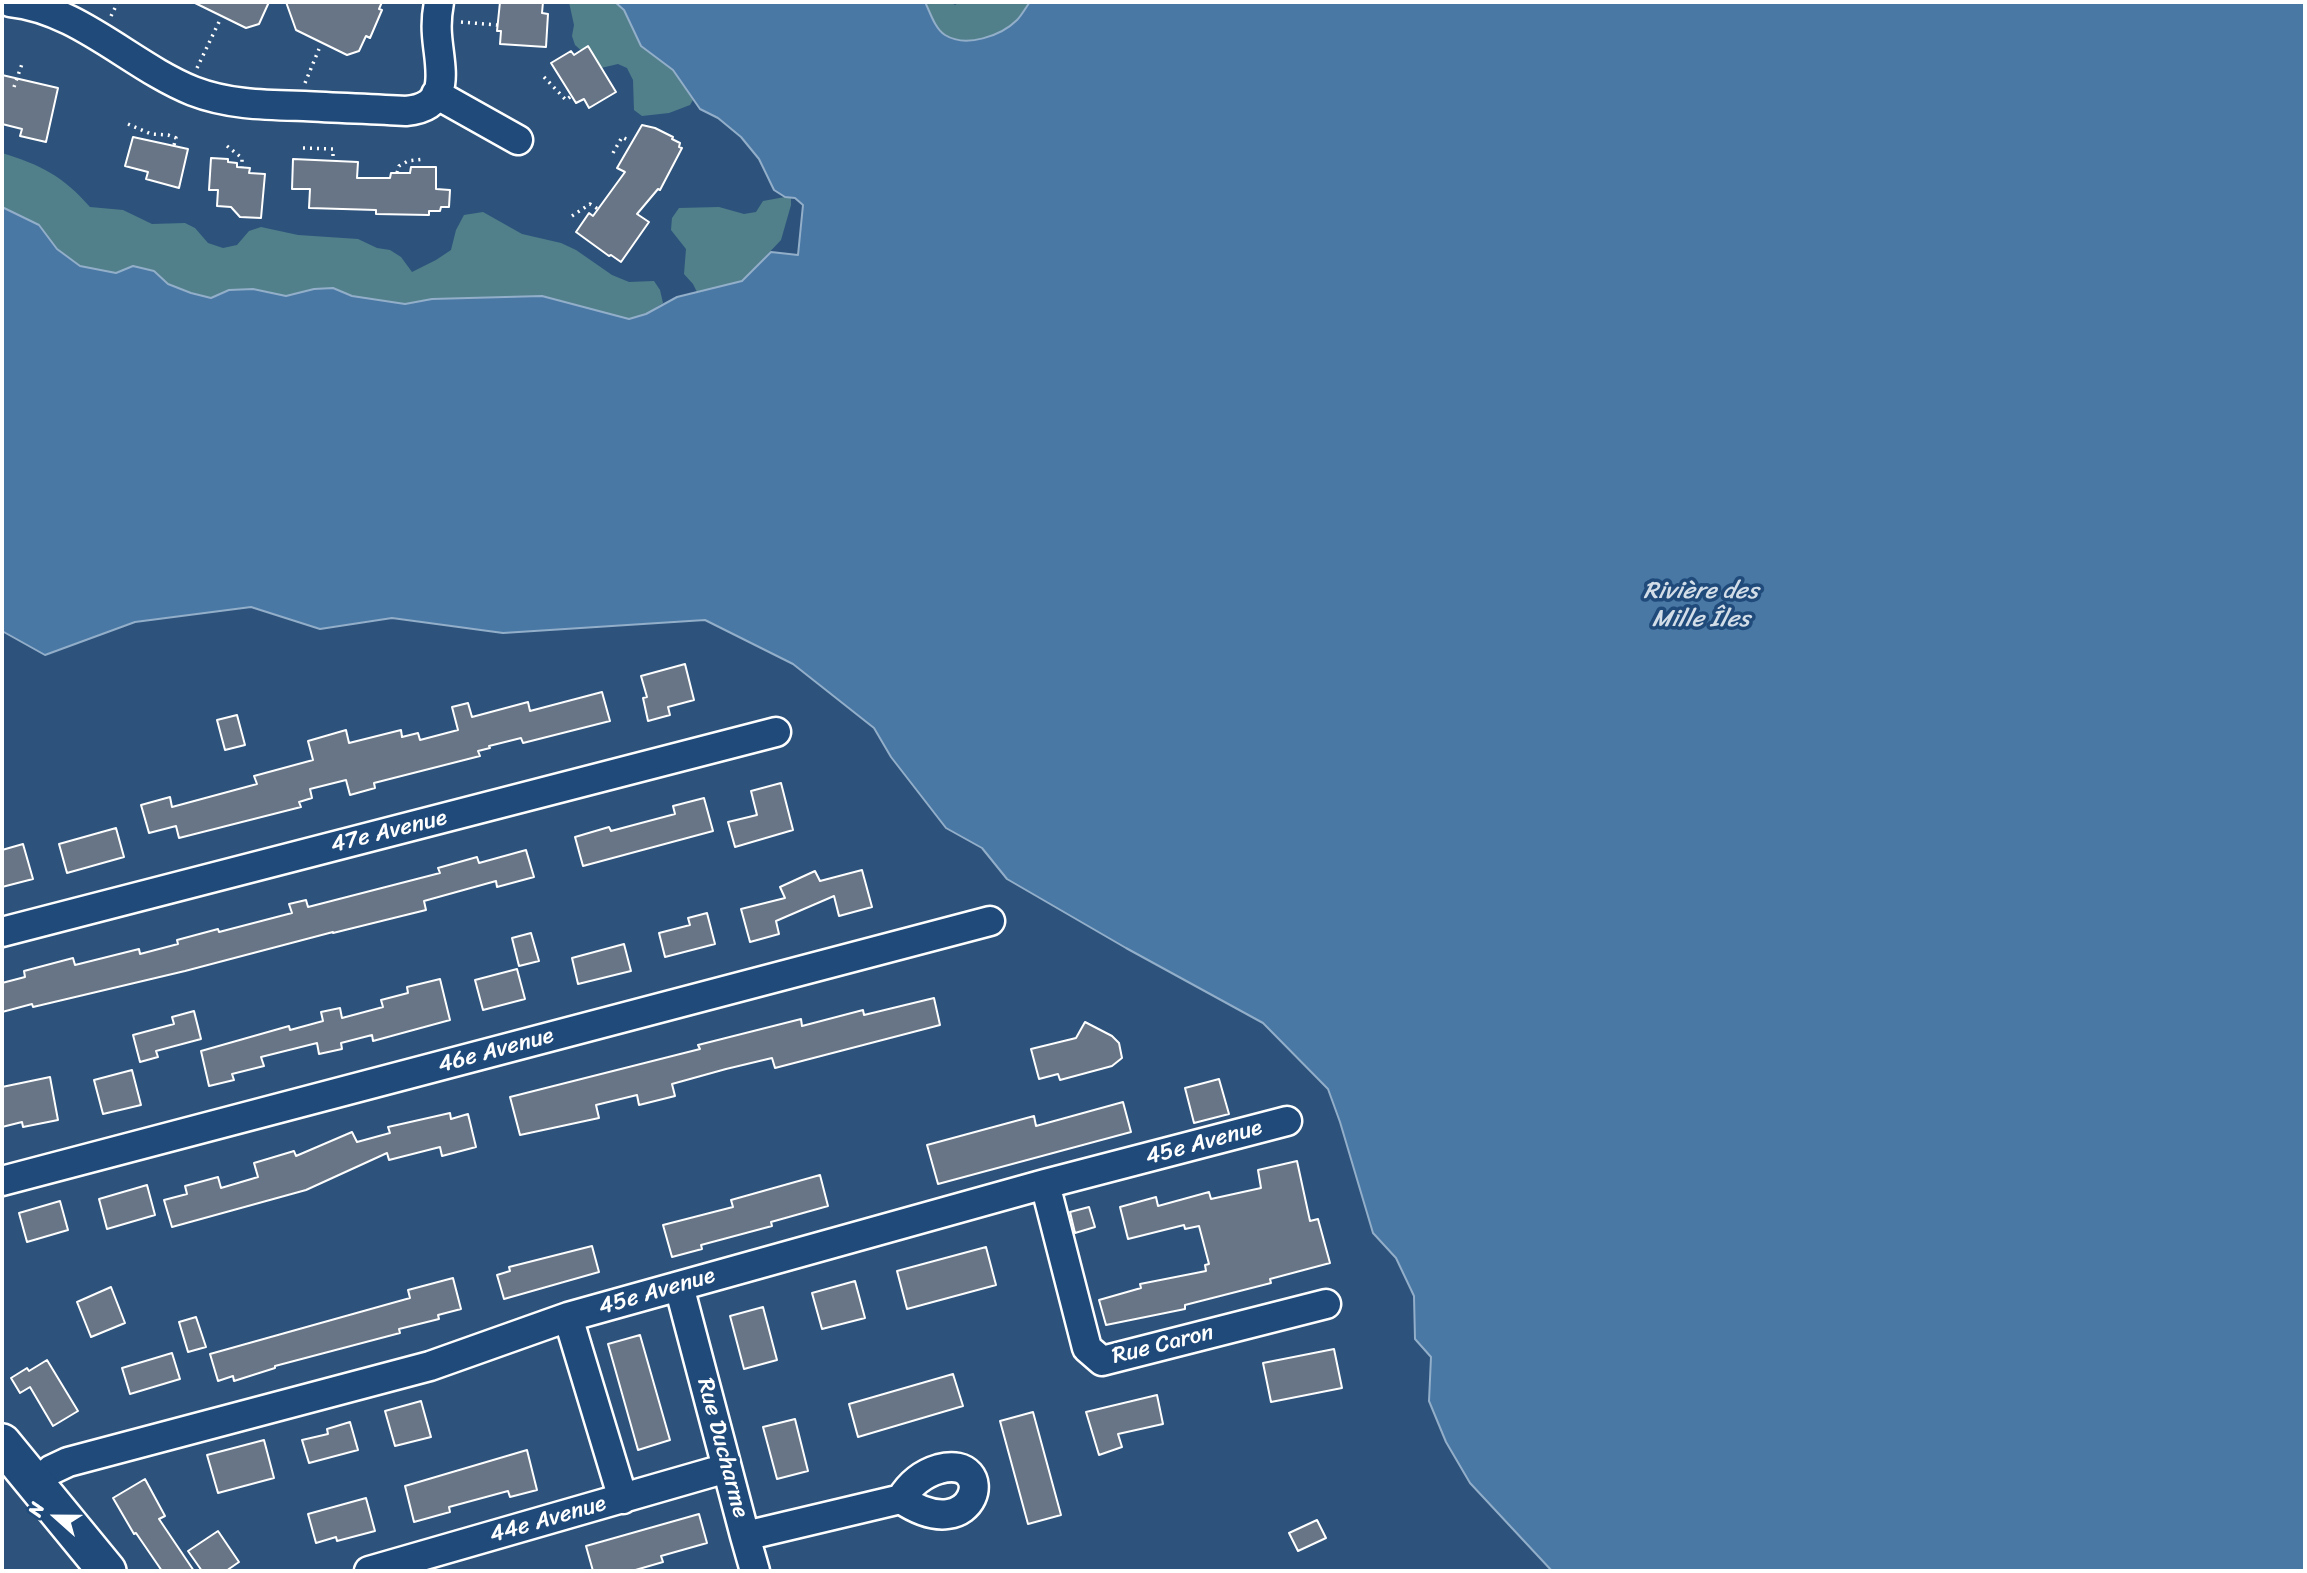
<!DOCTYPE html>
<meta charset="utf-8">
<style>
body{margin:0}
#map{position:relative;width:2307px;height:1573px;overflow:hidden;background:#2d537c;font-family:Sriracha,sans-serif}
canvas{display:block}
.frame{position:absolute;inset:0;border:4px solid #fff;pointer-events:none}
.north{position:absolute;left:21px;top:1482px;width:70px;height:70px;-webkit-text-stroke:5px #1f4a7a;paint-order:stroke;rotate:291deg;font-size:19px;font-weight:700;line-height:28px;text-align:center;color:#fff}
.north::after{content:'';display:block;margin:auto;width:24px;height:32px;background:#fff;clip-path:polygon(50% 0,100% 100%,50% 72%,0 100%)}
</style>
<div id="map">
<canvas width="2307" height="1573"></canvas>
<div class="frame"></div>
<div class="north">N</div>
</div>
<script>
const ctx = document.querySelector('canvas').getContext('2d');
ctx.lineJoin = 'round';
function fillPath(path, color) {
  ctx.fillStyle = color;
  ctx.fill(path, 'evenodd');
}
function trace(path, color, width, dash) {
  ctx.strokeStyle = color;
  ctx.lineWidth = width;
  ctx.lineCap = dash ? 'butt' : 'round';
  ctx.setLineDash(dash || []);
  ctx.stroke(path);
}
function drawText(font, color, halo, rows, align = 'center') {
  ctx.font = font + ' Sriracha,sans-serif';
  ctx.lineWidth = 7;
  ctx.setLineDash([]);
  ctx.textBaseline = 'middle';
  ctx.strokeStyle = halo;
  ctx.fillStyle = color;
  for (const [text, x, y, turn = 0] of rows) {
    ctx.save();
    ctx.translate(x, y);
    ctx.rotate((+turn || 0) * Math.PI / 180);
    ctx.textAlign = isNaN(turn) ? turn : align;
    if (halo) ctx.strokeText(text, 0, 0);
    ctx.fillText(text, 0, 0);
    ctx.restore();
  }
}
fillPath(new Path2D(`
 M569 2H615L624 10 641 46 673 70 693 100 690 105 669 113 642 116 634 110 633 80 627 68 618 64 601 68 575 45 572 36 574 25Z
 M925 2H950L955 5 960 2H1030C1026 7 1022 15 1017 20 1001 36 966 48 945 35 935 29 930 12 925 2Z
 M2 153C41 165 63 176 90 207L123 210 152 224 185 223 195 228 208 243 223 248 237 245 249 231 261 227 298 235 358 239 377 248 390 250 401 257 412 272 436 260 451 250 456 230 464 215 483 212 522 234 561 243 576 250 612 275 629 282 654 281 660 290 663 303 646 314 629 319 542 296 432 299 405 304 352 296 332 288 314 289 286 296 253 289 229 290 211 298 191 293 168 284 154 271 133 266 116 273 80 266 57 249 39 225 2 207Z
 M785 197 791 198V205L781 240 742 281 697 292 693 284 684 274 686 249 671 230 672 218 679 208 719 207 744 214 756 212 763 201Z`), '#51808a');
const water = new Path2D(`
 M615 2H925C930 12 935 29 945 35 966 48 1001 36 1017 20 1022 15 1026 7 1030 2H2305V1571H1552L1470 1483 1446 1442 1429 1401 1431 1357 1415 1339 1414 1296 1396 1258 1373 1233 1340 1122 1328 1089 1263 1023 1126 948 1007 879 982 848 946 828 891 757 874 728 793 664 705 620 503 633 392 618 320 629 251 607 135 622 45 655 2 631V207L39 225 57 249 80 266 116 273 133 266 154 271 168 284 191 293 211 298 229 290 253 289 286 296 314 289 333 288 352 296 405 304 432 299 542 296 629 319 646 314 677 297 742 281 771 252 798 255 803 205 795 198 785 197 774 190 759 159 741 137 718 118 700 109 673 70 641 46 624 10Z`);
fillPath(water, '#4978a5');
trace(water, '#92aec9', 2);
const building = new Path2D(`
 M193 2H269L259 24 246 28Z
 M286 2H382L379 9 382 10 370 38 366 36 359 51 347 55 296 30Z
 M500 2H543L542 13 548 14 546 47 500 44 501 31H497Z
 M588 46 616 92 589 108 584 99 576 103 551 63 571 51 574 55Z
 M2 75 58 88 46 142 20 136 22 129 2 124Z
 M642 125 655 128 673 137 672 139 680 143 679 147 682 148 660 190 658 189 637 214 649 222 621 262 611 255 609 256 576 232 589 213 593 216 625 172 617 168Z
 M133 137 188 149 179 188 146 179 148 172 125 166Z
 M211 158 228 159V162L237 163V167L250 168 249 173 265 174 261 218 240 217 231 207 217 206 218 190H209Z
 M293 159 358 162 357 178H390L391 173H410L411 167H436V189L450 190 449 207H441L440 211H429V215L376 214V210L309 208 310 189H292Z
 M685 664 694 700 668 707 670 715 648 721 643 698 647 697 641 676Z
 M602 692 610 721 523 743 521 738 489 746 490 748 478 751 480 756 374 783 375 788 350 795 346 780 310 789 312 798 299 802 301 807 179 838 176 826 149 833 141 805 170 797 172 807 257 784 254 776 313 760 308 741 346 730 349 743 401 730 402 737 418 733 420 740 458 730 452 707 468 703 472 717 528 702 530 711Z
 M237 715 245 745 225 750 217 720Z
 M781 783 793 830 735 847 728 822 757 815 751 791Z
 M704 798 713 831 583 866 575 837 609 827 611 831 675 814 673 806Z
 M116 828 124 857 67 873 59 844Z
 M23 844 33 879 2 887V850Z
 M526 850 534 877 497 887 496 881 424 901 426 910 333 933V932L185 971 33 1007 32 1004 2 1012V983L25 977 24 971 73 958 75 965 139 949 140 954 178 944 177 940 218 929 219 932 292 913 289 904 306 900 308 907 440 873 438 868 477 857 479 863Z
 M862 870 872 907 839 916 834 896 776 921 779 934 750 942 741 909 785 898 780 887 815 871 820 881Z
 M707 913 715 944 665 957 659 933 690 925 688 918Z
 M531 933 539 961 519 966 512 938Z
 M624 944 631 971 578 984 572 958Z
 M517 969 525 999 483 1010 475 980Z
 M440 979 450 1020 373 1041 372 1035 341 1043 342 1049 319 1054 317 1043 261 1057 264 1066 232 1074 234 1080 209 1086 201 1051 289 1026 290 1030 323 1021 321 1012 340 1008 342 1018 383 1007 381 1000 408 993 407 987Z
 M934 998 940 1025 775 1068 772 1058 726 1069 672 1084 675 1096 639 1105 637 1095 596 1105 599 1118 520 1135 510 1097 700 1049 698 1045 801 1019 802 1026 863 1010 864 1015Z
 M194 1011 201 1039 156 1051 158 1057 140 1062 133 1035 174 1024 172 1017Z
 M1085 1022 1112 1036 1119 1043 1122 1058 1112 1066 1060 1080 1058 1074 1039 1079 1031 1049 1076 1038Z
 M132 1070 141 1105 103 1114 94 1080Z
 M50 1077 58 1120 23 1127 22 1122 2 1127V1087Z
 M1219 1079 1229 1114 1194 1123 1185 1088Z
 M1123 1102 1131 1132 938 1184 927 1145 1034 1116 1036 1126Z
 M450 1113 451 1119 468 1114 476 1147 442 1156 440 1147 389 1160 387 1153 306 1190 172 1227 164 1200 187 1194 185 1186 218 1177 221 1188 258 1177 254 1163 294 1151 296 1156 352 1132 357 1142 390 1133 388 1127Z
 M1297 1161 1310 1221 1318 1219 1330 1263 1270 1279 1271 1283 1185 1305V1309L1106 1325 1099 1300 1141 1288 1140 1284 1206 1271 1205 1265 1209 1264 1199 1226 1185 1229 1184 1225 1128 1239 1120 1207 1156 1197 1158 1206 1209 1192 1211 1199 1261 1188 1258 1170Z
 M820 1175 828 1206 771 1222 772 1226 701 1245 702 1249 672 1257 663 1225 733 1207 731 1200Z
 M147 1185 155 1215 107 1229 99 1199Z
 M60 1201 68 1230 27 1242 19 1213Z
 M1089 1207 1095 1227 1075 1233 1070 1212Z
 M592 1246 599 1272 504 1299 497 1275 510 1271 509 1267Z
 M986 1247 996 1285 907 1309 897 1271Z
 M453 1278 461 1309 438 1315 439 1319 399 1329 400 1333 275 1366V1368L234 1381 233 1376 218 1381 210 1354 410 1298 408 1290Z
 M855 1281 865 1318 822 1329 812 1293Z
 M111 1287 125 1323 91 1337 77 1302Z
 M763 1307 777 1360 744 1369 730 1316Z
 M196 1317 206 1347 188 1352 179 1322Z
 M640 1335 670 1440 638 1450 608 1344Z
 M1334 1349 1342 1388 1271 1402 1263 1363Z
 M172 1353 180 1379 130 1394 122 1368Z
 M47 1360 78 1411 53 1426 30 1387 20 1393 11 1378 27 1368 29 1371Z
 M953 1374 963 1406 858 1437 849 1404Z
 M1157 1395 1163 1424 1118 1434 1122 1447 1099 1455 1086 1412Z
 M421 1401 431 1437 395 1446 385 1411Z
 M1033 1412 1061 1515 1028 1524 1000 1421Z
 M795 1419 808 1471 777 1479 763 1427Z
 M350 1422 358 1450 309 1463 302 1440 328 1434 327 1429Z
 M264 1440 274 1478 218 1493 207 1455Z
 M527 1450 537 1490 510 1497 508 1491 449 1507 450 1512 414 1522 405 1486Z
 M145 1479 165 1516 159 1519 194 1571H162L136 1533 134 1534 113 1498Z
 M366 1498 375 1531 337 1541 336 1537 316 1543 308 1514Z
 M699 1514 707 1543 661 1556 663 1562 632 1571H593L586 1546Z
 M1317 1520 1326 1538 1298 1551 1289 1533Z
 M218 1531 239 1562 226 1571H202L188 1551Z`);
fillPath(building, '#677586');
trace(building, '#fff', 2);
const minor = new Path2D(`
 M10 2C79 9 131 66 193 91 229 105 267 105 304 106 338 108 372 109 406 111 454 107 439 66 437 35 436 24 437 13 439 2
 M436 94 518 140
 M2 932 776 732
 M2 1181 990 921
 M1045 1184 1087 1348 1102 1361 1326 1304
 M679 1286 745 1536 901 1499C910 1484 922 1474 939 1469 999 1453 978 1551 901 1499
 M568 1317 623 1499
 M35 1483 51 1470 68 1462 430 1366 568 1317 1045 1184 1287 1121
 M745 1536 755 1571
 M369 1571 727 1468`);
const major = new Path2D(`
 M2 1443 107 1571`);
trace(minor, '#fff', 33);
trace(major, '#fff', 42);
trace(new Path2D(`
 M111 16 118 2
 M461 22 497 25
 M197 68 219 22
 M544 77 566 100 571 96
 M305 83 319 49
 M14 87 23 61
 M128 124 151 134 168 135 176 138 174 145
 M227 146 242 158V167
 M303 148 333 149V160
 M613 153 622 137 630 141
 M397 173 399 166 408 161 424 159
 M572 216 590 204 598 209`), '#fff', 3.5, [2, 5]);
trace(minor, '#1f4a7a', 28);
trace(major, '#1f4a7a', 37);
drawText('23px', '#fff', '#1f4a7a', [
 ["47e Avenue",389,832,-14],
 ["46e Avenue",496,1051,-15],
 ["45e Avenue",1204,1143,-15],
 ["45e Avenue",657,1292,-16],
 ["Rue Caron",1163,1345,-14],
 ["Rue Ducharme",722,1448,75],
 ["44e Avenue",548,1520,-16]
]);
drawText('italic 24px', '#d2dde8', '#1f4a7a', [
 ["Rivière des",1701,592],
 ["Mille Îles",1701,620]
]);
</script>
